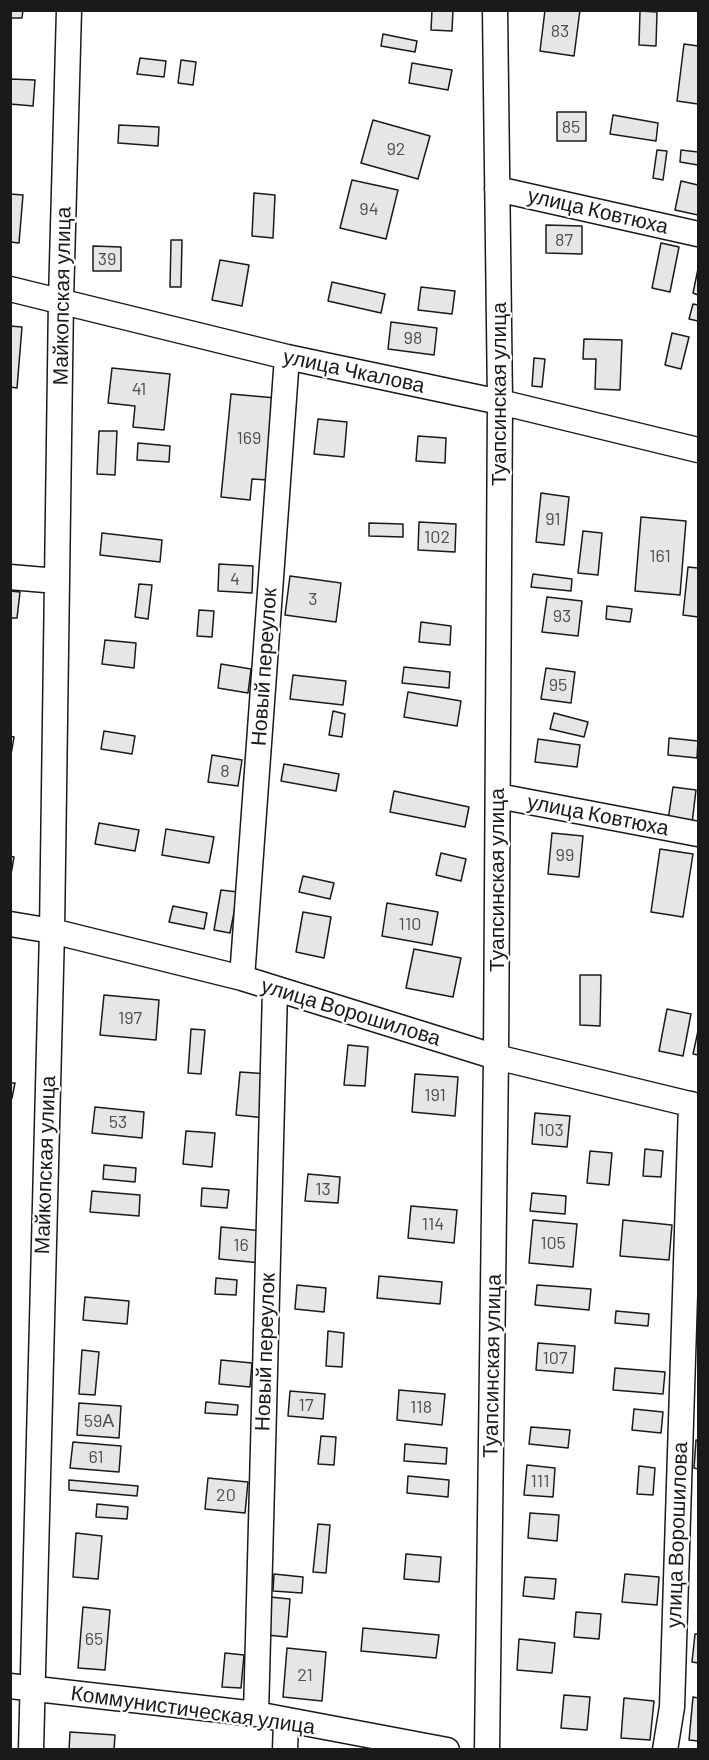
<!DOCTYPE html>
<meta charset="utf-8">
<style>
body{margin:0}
#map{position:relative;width:709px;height:1760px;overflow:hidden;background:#fff;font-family:Barlow,sans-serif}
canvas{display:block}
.frame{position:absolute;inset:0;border:12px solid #1a1a1a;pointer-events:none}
</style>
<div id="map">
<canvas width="709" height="1760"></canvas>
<div class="frame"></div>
</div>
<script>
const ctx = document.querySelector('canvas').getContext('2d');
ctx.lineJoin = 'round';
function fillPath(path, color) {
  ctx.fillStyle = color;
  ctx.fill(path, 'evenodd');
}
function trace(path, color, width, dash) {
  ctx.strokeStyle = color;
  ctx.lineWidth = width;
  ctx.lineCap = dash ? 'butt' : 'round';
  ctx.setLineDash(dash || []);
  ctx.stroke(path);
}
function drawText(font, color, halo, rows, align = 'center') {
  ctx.font = font + ' Barlow,sans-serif';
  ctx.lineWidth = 4.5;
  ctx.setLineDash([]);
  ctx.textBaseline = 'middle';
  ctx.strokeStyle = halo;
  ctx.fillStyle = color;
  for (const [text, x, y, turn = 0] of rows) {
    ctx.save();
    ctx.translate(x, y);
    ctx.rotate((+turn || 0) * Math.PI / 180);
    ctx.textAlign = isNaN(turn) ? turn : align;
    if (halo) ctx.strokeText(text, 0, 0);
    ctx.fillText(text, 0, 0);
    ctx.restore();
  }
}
const building = new Path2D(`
 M10 10H23L22 18H10Z
 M432 10H453L452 31 431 30Z
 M545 10H580L574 56 540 51Z
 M640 11 657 12 656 46 639 45Z
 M383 34 417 41 415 52 381 46Z
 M684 44 698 46V104L677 101Z
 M140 58 166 61 164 77 137 74Z
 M181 60 196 62 193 85 178 83Z
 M412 63 452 70 448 90 409 83Z
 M10 79 35 80 33 106 10 104Z
 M557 112H586V141H557Z
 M613 115 658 123 656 141 610 134Z
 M373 120 430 136 418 179 361 163Z
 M119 125 159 127 158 146 118 143Z
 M657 150 667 151 663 180 653 178Z
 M681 150 698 152V165L680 162Z
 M352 180 398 190 386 239 340 228Z
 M681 181 698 185V215L675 210Z
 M254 193 275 195 273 238 252 236Z
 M10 194 23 195 19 243 10 242Z
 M546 225 582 226V254L546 253Z
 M171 240H182L181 287H170Z
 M661 243 679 247 670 292 652 288Z
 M93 246 121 247V271H93Z
 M220 260 249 265 242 306 212 300Z
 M698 269V295L693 293Z
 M332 282 385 294 381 313 328 301Z
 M421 287 455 291 452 314 418 310Z
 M693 304 698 305V321L689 319Z
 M391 322 437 328 434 355 388 349Z
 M10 326 22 327 17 388 10 387Z
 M672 333 689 337 681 369 665 365Z
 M584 339 622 340 620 390 595 389 596 359H583Z
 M534 358 545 359 542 387 532 386Z
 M112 368 170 374 164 430 133 427 135 406 108 403Z
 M231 394 276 398 268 480 252 479 250 500 221 497Z
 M318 419 347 422 344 457 314 454Z
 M99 431H117L115 475 97 474Z
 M418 436 446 438 445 463 416 461Z
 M138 443 170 446 169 462 137 460Z
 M541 493 569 497 564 545 536 542Z
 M641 517 686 521 680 595 635 591Z
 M419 522 456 524 455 552 418 550Z
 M369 523 403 524V537L369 536Z
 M583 531 602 533 598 575 578 573Z
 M102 533 162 540 160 562 100 555Z
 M219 564 253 566 252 593 218 591Z
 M688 567 698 568V617L683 615Z
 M533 574 572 579 571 591 531 587Z
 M290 576 341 583 336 622 285 615Z
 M139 584 152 585 148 619 135 617Z
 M10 591 20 592 17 618H10Z
 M547 597 582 601 578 636 542 632Z
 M607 606 632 609 630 622 606 619Z
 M199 610 214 611 212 637 197 636Z
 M421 622 451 626 450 645 419 642Z
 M105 640 136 643 134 668 102 664Z
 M221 664 251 669 248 693 218 688Z
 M404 667 450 672 449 688 402 683Z
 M546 668 575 672 571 703 541 699Z
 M293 675 346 681 343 705 290 699Z
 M408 692 461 701 457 726 404 717Z
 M333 711 345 714 342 737 329 735Z
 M554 713 588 722 584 737 550 729Z
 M104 731 135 736 132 754 101 749Z
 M10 736 14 737 10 761Z
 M669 738 698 741 697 758 668 755Z
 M538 739 580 745 577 767 535 762Z
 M212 755 242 760 238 786 208 782Z
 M284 764 339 774 336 791 281 781Z
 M673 787 696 790 692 823 668 820Z
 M394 791 469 807 465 827 390 812Z
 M99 823 139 830 135 851 95 844Z
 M166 829 214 837 209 863 162 855Z
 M552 833 583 836 579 877 548 874Z
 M660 849 693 854 683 917 651 912Z
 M441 853 466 859 461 881 436 875Z
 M10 856 14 857 10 880Z
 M303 876 334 883 330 899 299 892Z
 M221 890 238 892 230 933 214 930Z
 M387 903 438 912 432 945 382 936Z
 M173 906 207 913 204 929 169 922Z
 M303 912 331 917 324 958 296 952Z
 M414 949 461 958 453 997 406 988Z
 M580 975H601L600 1026 580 1025Z
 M104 995 159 1000 156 1040 100 1035Z
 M667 1009 691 1014 683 1056 659 1051Z
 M191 1029 205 1030 201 1074 188 1073Z
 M698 1031V1055L693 1054Z
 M348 1045 368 1047 365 1086 344 1085Z
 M240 1072 269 1074 266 1118 236 1115Z
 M415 1074 458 1077 455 1116 412 1112Z
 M10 1083H15L12 1098H10Z
 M95 1107 144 1112 142 1138 92 1133Z
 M535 1113 570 1116 567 1147 532 1144Z
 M186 1131 215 1133 212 1167 183 1164Z
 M645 1149 663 1151 661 1177 643 1176Z
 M590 1151 612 1153 609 1185 587 1183Z
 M104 1165 136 1168 135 1182 103 1179Z
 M308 1174 340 1177 338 1203 305 1201Z
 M202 1188 229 1190 227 1208 201 1206Z
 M92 1191 140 1195 139 1216 90 1212Z
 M532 1193 566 1196 565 1214 530 1211Z
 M411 1206 457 1210 454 1243 408 1238Z
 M533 1220 577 1224 573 1267 529 1263Z
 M623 1220 672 1225 669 1260 620 1256Z
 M221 1227 264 1231 261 1263 219 1259Z
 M379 1276 442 1282 440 1304 377 1298Z
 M216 1278 237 1280 236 1295 215 1294Z
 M297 1285 326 1288 324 1312 295 1309Z
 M537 1285 591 1289 589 1310 535 1305Z
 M85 1297 129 1301 127 1324 83 1320Z
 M616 1311 649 1314 648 1326 615 1323Z
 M328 1331 344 1333 342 1367 326 1366Z
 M538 1343 575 1346 573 1373 536 1370Z
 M82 1350 99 1352 95 1395 79 1394Z
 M221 1360 252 1363 250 1387 219 1384Z
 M615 1368 665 1372 663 1394 613 1390Z
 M399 1390 445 1394 442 1425 397 1420Z
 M290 1391 325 1394 323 1419 288 1416Z
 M206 1402 238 1405 237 1415 205 1413Z
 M79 1403 121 1406 119 1438 77 1435Z
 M634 1409 663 1412 661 1433 632 1430Z
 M531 1427 570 1430 568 1448 529 1444Z
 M321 1436 336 1437 334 1465 318 1464Z
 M696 1440H698V1469L694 1468Z
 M73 1442 121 1446 119 1472 70 1468Z
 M405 1444 447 1448 446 1464 404 1461Z
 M527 1465 555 1468 553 1497 524 1495Z
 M639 1466 655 1468 653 1495 637 1494Z
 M408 1476 449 1480 448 1497 407 1493Z
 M208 1478 248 1482 245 1513 205 1509Z
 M69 1480 138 1486 137 1496 69 1490Z
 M97 1504 128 1507 127 1519 96 1517Z
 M530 1513 559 1515 557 1541 528 1538Z
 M318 1524 330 1525 326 1573 313 1572Z
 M76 1533 102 1536 98 1579 73 1577Z
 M406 1554 441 1557 439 1582 404 1579Z
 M274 1574 303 1577 302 1593 273 1591Z
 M625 1574 659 1577 657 1605 622 1602Z
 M525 1577 556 1579 554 1599 523 1596Z
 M270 1597 290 1599 287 1637 267 1635Z
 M83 1607 110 1610 105 1670 78 1668Z
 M576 1612 601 1614 599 1639 574 1637Z
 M363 1628 439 1635 436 1658 361 1651Z
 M695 1634H698V1663L692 1662Z
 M519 1639 555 1643 552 1673 517 1670Z
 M287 1648 326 1652 322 1701 283 1697Z
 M225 1653 244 1655 241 1688 222 1687Z
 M564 1695 590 1697 587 1730 561 1728Z
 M693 1697 698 1698V1741L689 1740Z
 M624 1698 654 1701 650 1740 621 1738Z
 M70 1732 115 1735 114 1750H69Z`);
fillPath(building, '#e6e6e6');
trace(building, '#1a1a1a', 1.5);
const street = new Path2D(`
 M497 189 698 234
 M10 289 287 357 500 402 698 450
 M10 577 57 581
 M498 796 698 834
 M10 924 52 931 242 978 496 1057 698 1106
 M242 978 287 357
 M10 1686 256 1714 447 1750
 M256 1714 275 990
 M31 1750 52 931 61 300 69 10
 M285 1750 286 1721
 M487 1750 496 1057 500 402 495 10
 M665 1750 672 1707 691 1104`);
trace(street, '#1a1a1a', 27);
trace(street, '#fff', 24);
drawText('18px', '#4d4d4d', null, [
 ["83",560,31],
 ["85",571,127],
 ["92",396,149],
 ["94",369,209],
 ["87",564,240],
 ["39",107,259],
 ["98",413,338],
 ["41",139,389],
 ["169",249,438],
 ["91",553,519],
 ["102",437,537],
 ["161",660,556],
 ["4",235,579],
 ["3",313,599],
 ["93",562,616],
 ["95",558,685],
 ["8",225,771],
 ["99",565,855],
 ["110",410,924],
 ["197",130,1018],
 ["191",435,1095],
 ["53",118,1122],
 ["103",551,1130],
 ["13",323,1189],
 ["114",433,1224],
 ["105",553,1243],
 ["16",241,1245],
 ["107",555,1358],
 ["17",306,1405],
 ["118",421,1407],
 ["59А",99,1421],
 ["61",96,1457],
 ["111",540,1481],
 ["20",226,1495],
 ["65",94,1639],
 ["21",305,1675]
]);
drawText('21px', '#1a1a1a', '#fff', [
 ["улица Ковтюха",598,211,13],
 ["Майкопская улица",62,296,-89],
 ["улица Чкалова",354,371,12],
 ["Туапсинская улица",499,394,-90],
 ["Новый переулок",264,667,-86],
 ["улица Ковтюха",598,815,11],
 ["Туапсинская улица",497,880,-90],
 ["улица Ворошилова",351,1012,17],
 ["Майкопская улица",45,1165,-88],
 ["Новый переулок",265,1352,-88],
 ["Туапсинская улица",492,1366,-89],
 ["улица Ворошилова",677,1535,-88],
 ["Коммунистическая улица",193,1710,8]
]);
</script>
